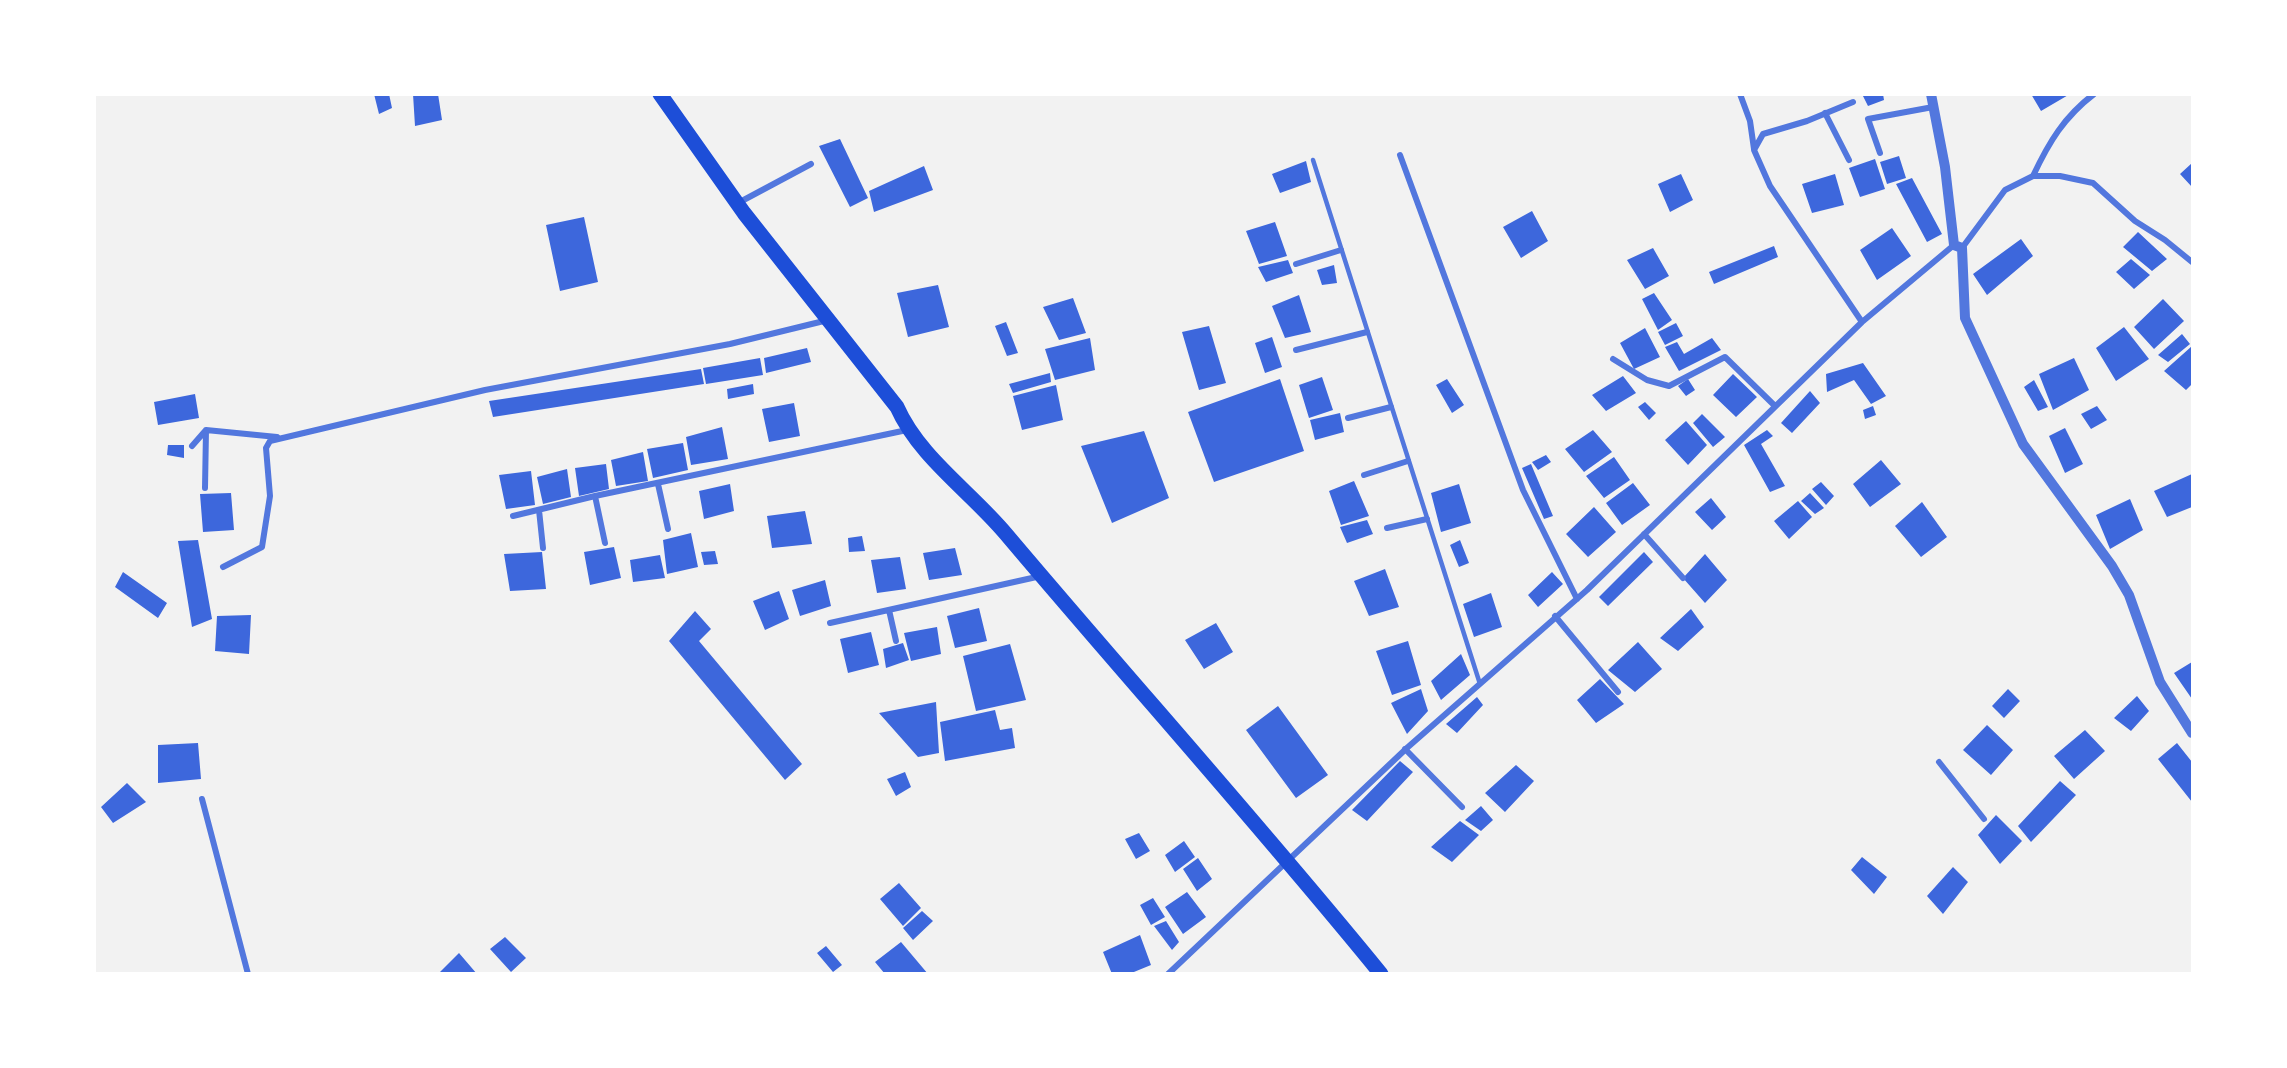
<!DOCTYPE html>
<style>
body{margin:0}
#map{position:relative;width:2287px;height:1068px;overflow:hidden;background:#f2f2f2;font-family:Arial,sans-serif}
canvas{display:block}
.frame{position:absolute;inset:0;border:96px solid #fff;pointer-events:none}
</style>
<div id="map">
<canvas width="2287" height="1068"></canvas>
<div class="frame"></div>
</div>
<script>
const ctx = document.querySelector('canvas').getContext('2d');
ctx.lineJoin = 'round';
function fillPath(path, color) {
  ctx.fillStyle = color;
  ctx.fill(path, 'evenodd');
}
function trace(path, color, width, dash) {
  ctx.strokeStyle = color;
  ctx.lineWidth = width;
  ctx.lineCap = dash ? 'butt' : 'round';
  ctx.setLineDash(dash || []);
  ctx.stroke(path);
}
fillPath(new Path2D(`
 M374 94H389L392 108 379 114Z
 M413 94H438L442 120 415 126Z
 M1862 94H1883L1884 100 1868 106Z
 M2031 94H2070L2041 111Z
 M840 139 868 198 850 207 819 146Z
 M1899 156 1906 178 1887 184 1880 162Z
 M1875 159 1885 189 1860 197 1849 168Z
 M1306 161 1311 182 1280 193 1272 174Z
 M2192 163V187L2180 174Z
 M924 166 933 190 874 212 869 191Z
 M1681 174 1693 200 1670 212 1658 184Z
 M1835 174 1844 205 1812 213 1802 184Z
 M1912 178 1942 234 1927 242 1896 184Z
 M1532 211 1548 241 1521 258 1503 227Z
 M584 217 598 282 560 291 546 225Z
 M1275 222 1287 256 1259 264 1246 231Z
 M1892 228 1911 256 1877 280 1860 250Z
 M2138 232 2167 259 2152 271 2123 247Z
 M2021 239 2033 256 1987 295 1973 274Z
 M1774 246 1778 257 1714 284 1709 272Z
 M1653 248 1669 276 1645 289 1627 260Z
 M2131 259 2150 275 2134 289 2116 272Z
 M1288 260 1293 273 1266 282 1258 267Z
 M1334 265 1337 283 1322 285 1317 270Z
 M938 285 949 327 908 337 897 293Z
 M1654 293 1672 320 1658 330 1642 299Z
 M1299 295 1311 332 1285 338 1272 306Z
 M1073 298 1086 333 1059 340 1043 307Z
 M2163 299 2184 321 2154 349 2134 327Z
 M1006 322 1018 353 1007 356 995 326Z
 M1676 323 1683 336 1665 345 1658 332Z
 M1209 326 1226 383 1199 390 1182 332Z
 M2124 327 2149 359 2116 381 2096 348Z
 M1645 328 1660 357 1634 369 1620 343Z
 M2182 334 2190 344 2168 362 2158 355Z
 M1272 337 1282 367 1265 373 1255 343Z
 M1090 338 1095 370 1055 380 1045 349Z
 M1712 338 1721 350 1679 371 1665 347 1677 342 1684 354Z
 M2192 346V384L2186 390 2164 371Z
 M807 348 811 362 766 373 764 358Z
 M760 358 763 375 706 384 703 368Z
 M2074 358 2089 390 2053 410 2039 374Z
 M1863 363 1886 396 1871 404 1854 380 1827 392 1826 374Z
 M701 369 704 384 493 417 489 401Z
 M1050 373 1051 382 1013 393 1009 384Z
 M1733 374 1757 397 1736 417 1713 395Z
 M1623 376 1636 393 1606 411 1592 395Z
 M1322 377 1333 410 1309 418 1299 385Z
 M1280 379 1304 451 1214 482 1188 412Z
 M1447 379 1464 405 1452 413 1436 385Z
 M1688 379 1695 390 1686 396 1678 386Z
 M2034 380 2048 407 2038 411 2024 387Z
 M753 384 754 394 728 399 727 389Z
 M1056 385 1063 420 1022 430 1013 396Z
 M1810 391 1820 403 1792 433 1781 423Z
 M195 394 199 418 158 425 154 402Z
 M1645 402 1656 413 1649 420 1638 407Z
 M794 403 800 436 769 442 762 409Z
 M1873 406 1876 415 1865 419 1863 410Z
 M2097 406 2107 420 2091 429 2081 414Z
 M1340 413 1344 432 1315 440 1310 420Z
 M1702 414 1725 437 1713 447 1693 423Z
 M1686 421 1707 445 1688 465 1665 440Z
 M722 427 728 459 691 465 686 437Z
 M2065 428 2083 464 2065 473 2049 436Z
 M1593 430 1612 452 1584 472 1565 449Z
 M1767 430 1773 436 1761 444 1785 486 1770 492 1744 445Z
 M1144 431 1169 498 1112 523 1081 446Z
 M683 443 688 470 653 478 647 449Z
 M168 445H184V458L167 455Z
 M643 452 648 481 616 486 611 460Z
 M1546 455 1551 462 1538 470 1532 462Z
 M1614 457 1630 480 1604 498 1586 476Z
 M1881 460 1901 484 1870 507 1853 484Z
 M606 464 609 489 579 496 575 468Z
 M1531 464 1553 516 1544 519 1522 468Z
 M567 469 571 497 543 504 537 477Z
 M531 471 535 505 506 509 499 475Z
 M2192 474V507L2167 517 2154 491Z
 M1354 481 1369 516 1341 525 1329 491Z
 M1821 482 1834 496 1826 505 1812 489Z
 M1633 483 1650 505 1622 525 1606 503Z
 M730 484 734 511 704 519 699 491Z
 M1459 484 1471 523 1441 532 1431 493Z
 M231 493 234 530 203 532 200 494Z
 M1810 493 1824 508 1815 514 1801 501Z
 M1711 498 1726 517 1712 530 1695 512Z
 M2130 499 2143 530 2110 549 2096 515Z
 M1798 501 1812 517 1789 539 1774 521Z
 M1922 502 1947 537 1921 557 1895 526Z
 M1594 507 1616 532 1588 557 1566 534Z
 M805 511 812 544 772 548 767 516Z
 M1367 520 1373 534 1347 543 1340 527Z
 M691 533 698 567 667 574 663 540Z
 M862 536 865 551 849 552 848 538Z
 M198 540 212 619 192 627 178 541Z
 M1460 540 1469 563 1459 567 1450 545Z
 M614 547 621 578 590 585 584 552Z
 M955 548 962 575 929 580 923 553Z
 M715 551 718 564 704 565 701 552Z
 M542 552 546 589 510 591 504 554Z
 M1644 552 1653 562 1608 606 1599 597Z
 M1705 554 1727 580 1705 603 1683 578Z
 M660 555 665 578 633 582 630 560Z
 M900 557 906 589 877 593 871 560Z
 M1385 569 1399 607 1369 616 1354 581Z
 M123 572 167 603 158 618 115 587Z
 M1552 572 1563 584 1538 607 1528 595Z
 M825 580 831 606 800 616 792 590Z
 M779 591 789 619 765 630 753 601Z
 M1491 593 1502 627 1474 637 1463 604Z
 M979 608 987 641 955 648 947 616Z
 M1691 609 1704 627 1678 651 1660 638Z
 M695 611 711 629 699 641 802 764 785 780 669 641Z
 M251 615 249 654 215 651 217 616Z
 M1216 623 1233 652 1204 669 1185 640Z
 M937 627 941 654 911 661 904 633Z
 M871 632 879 665 848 673 840 639Z
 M1408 641 1421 685 1392 695 1376 651Z
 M1638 642 1662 669 1635 692 1608 670Z
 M903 643 909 660 886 668 883 649Z
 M1010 644 1026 700 976 711 963 656Z
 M1461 654 1470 675 1441 700 1431 681Z
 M2192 662V699L2174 673Z
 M1600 679 1624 704 1596 723 1577 700Z
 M1421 689 1428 711 1407 734 1391 703Z
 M2008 689 2020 701 2004 718 1992 706Z
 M2137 696 2149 711 2131 731 2114 718Z
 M1477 697 1483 705 1457 733 1446 724Z
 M936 702 939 753 918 757 879 713Z
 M1278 706 1328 775 1296 798 1246 730Z
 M995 710 1000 730 1012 728 1015 748 945 761 940 722Z
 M1987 725 2013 750 1991 775 1963 750Z
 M2085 730 2105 751 2074 779 2054 756Z
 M198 743 201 779 158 783V745Z
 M2177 743 2192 762V802L2158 759Z
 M1400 761 1413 772 1367 821 1352 810Z
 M1516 765 1534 781 1505 812 1485 793Z
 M905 772 911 787 896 796 887 779Z
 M2060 781 2076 795 2031 842 2018 826Z
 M127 783 146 802 113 823 101 807Z
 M1481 806 1493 820 1481 831 1465 820Z
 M1996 815 2022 841 2000 864 1978 835Z
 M1460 821 1479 835 1452 862 1431 847Z
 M1139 833 1150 851 1136 859 1125 839Z
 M1184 841 1195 857 1175 872 1165 855Z
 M1862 857 1887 877 1874 894 1851 870Z
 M1198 858 1212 879 1197 891 1183 869Z
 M1953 867 1968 882 1943 914 1927 896Z
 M899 883 921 908 903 926 880 899Z
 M1187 892 1206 917 1183 934 1165 907Z
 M1153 898 1165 917 1151 925 1140 905Z
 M922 911 933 921 913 940 903 928Z
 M1166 921 1179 942 1172 950 1154 926Z
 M1140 935 1151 965 1129 974H1112L1103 952Z
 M505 937 526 958 511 972 490 949Z
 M901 942 928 974H885L875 962Z
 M826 946 842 965 833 972 817 953Z
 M459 953 477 974H438Z`), '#3d67dc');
trace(new Path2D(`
 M1313 160 1480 684`), '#5277de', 4.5);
trace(new Path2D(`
 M1740 94 1750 121 1754 149
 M1853 102 1807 121 1763 134 1754 150 1770 186 1862 322
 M1825 113 1849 160
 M1880 153 1868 119 1933 107
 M1400 155 1523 490 1577 599
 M2033 176C2049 142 2064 117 2094 94
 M738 203 811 164
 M1962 248 2005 190 2033 176H2060L2093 183 2135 221 2165 240 2192 262
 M1296 264 1341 250
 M1296 350 1367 332
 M1613 359 1647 380 1669 386 1725 357 1775 406
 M1348 418 1391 407
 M192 446 206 430 277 437
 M1364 475 1408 461
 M658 484 668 529
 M205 488 206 430
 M595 496 605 543
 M539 510 543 548
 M513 516 595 496 907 430
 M1387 528 1427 519
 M1644 534 1683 578
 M223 567 262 547 270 496 266 448 270 441 485 390 730 344 828 320
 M889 610 896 641
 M1555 616 1618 692
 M830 623 1041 576
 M1405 749 1462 807
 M1939 762 1984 819
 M202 799 248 974
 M1168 974 1408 747 1587 590 1862 322 1954 245`), '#5277de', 6);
trace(new Path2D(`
 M1931 94 1945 167 1954 245 1962 248 1965 318 2023 444 2112 566 2129 595 2160 682 2192 733`), '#5277de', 10);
trace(new Path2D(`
 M660 94 744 213 897 407C919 457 971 492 1006 534 1130 681 1259 824 1381 974`), '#1d4ed8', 15);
</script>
